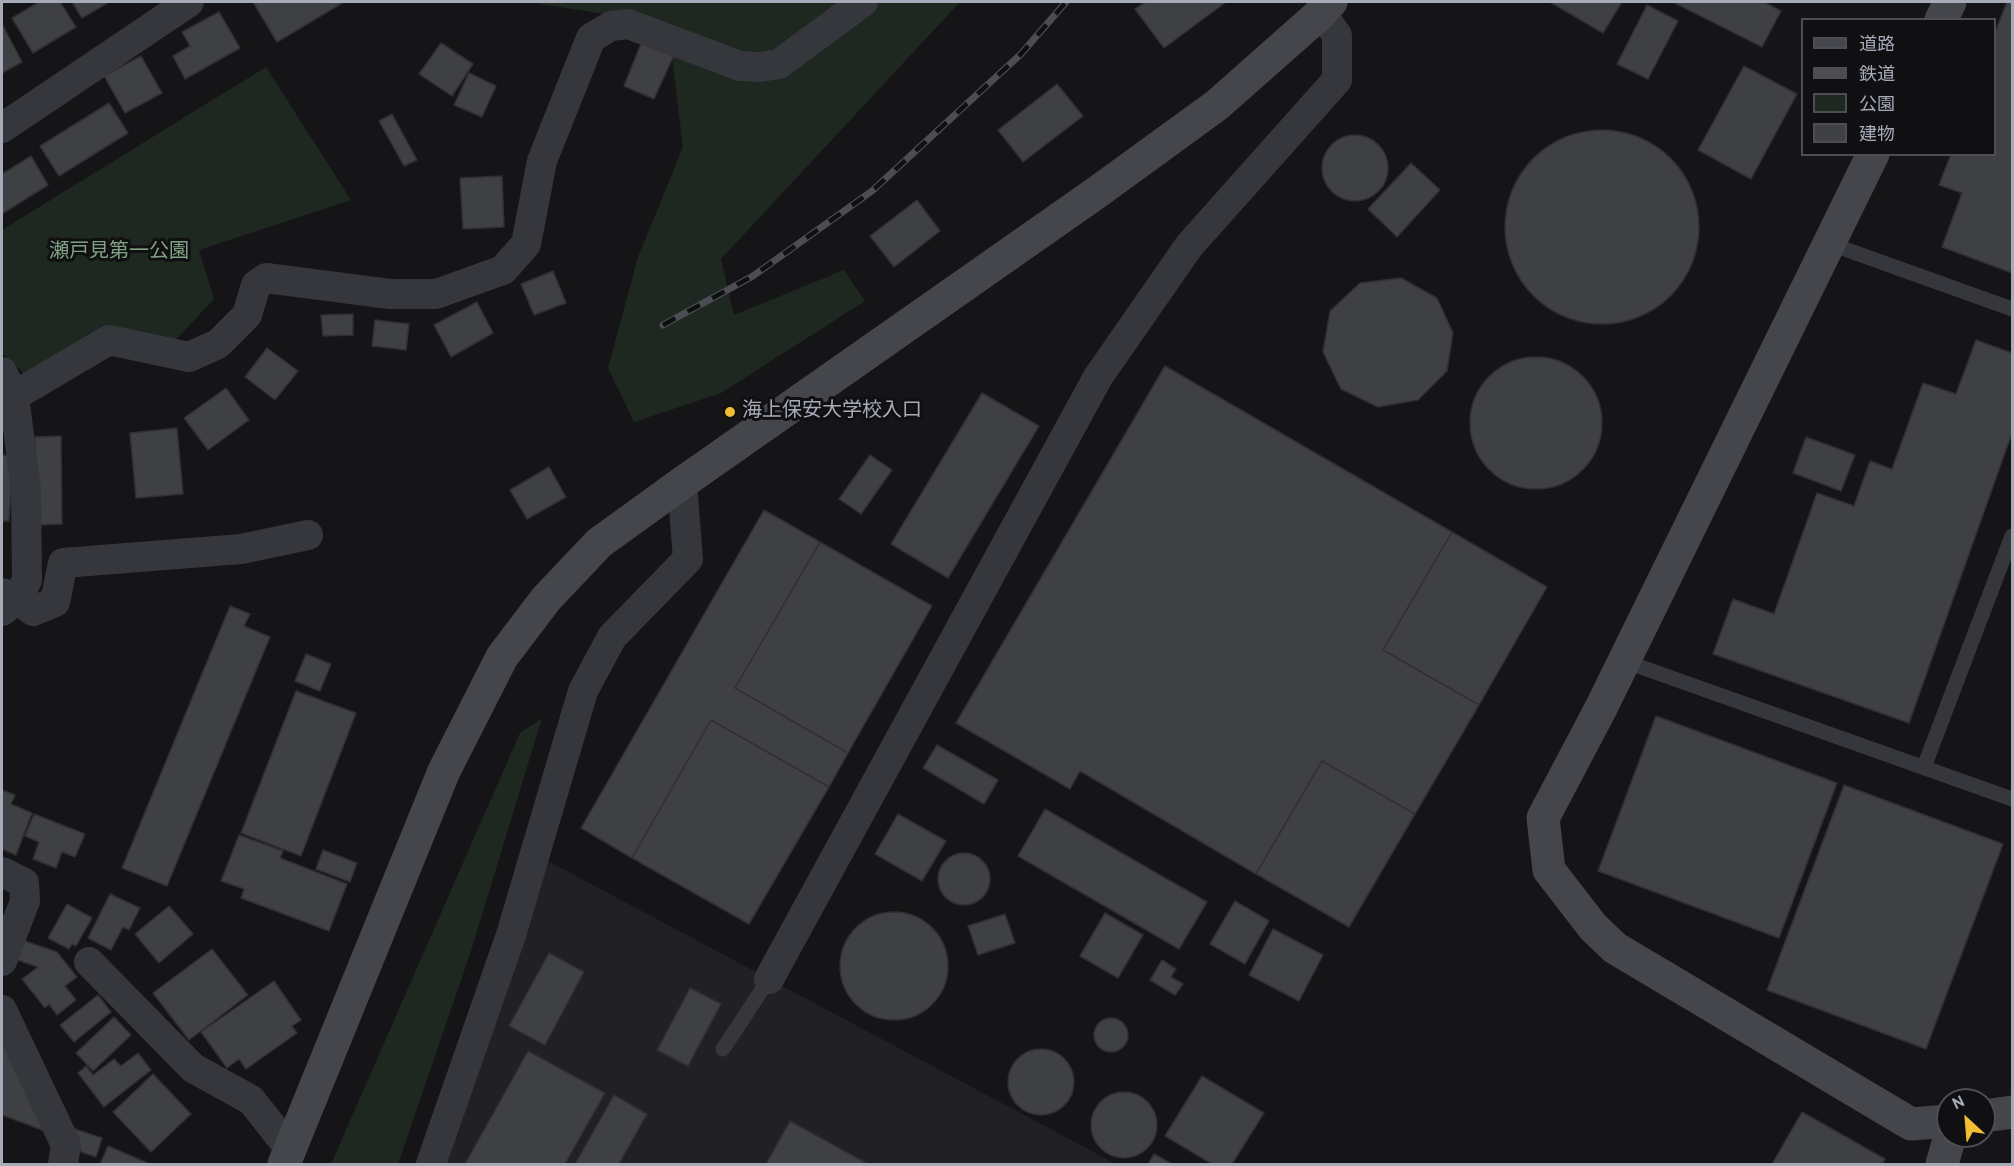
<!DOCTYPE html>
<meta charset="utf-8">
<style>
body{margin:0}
#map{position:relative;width:2014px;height:1166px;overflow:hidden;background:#151517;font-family:Overpass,"Noto Sans JP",sans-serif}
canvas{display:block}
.frame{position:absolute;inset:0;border:3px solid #a7abb7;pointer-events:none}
.legend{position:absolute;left:1801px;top:18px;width:195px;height:138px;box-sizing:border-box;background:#101012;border:2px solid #4c4e54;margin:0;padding:8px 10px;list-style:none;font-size:18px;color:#a7abb7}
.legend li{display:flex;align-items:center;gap:12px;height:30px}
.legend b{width:30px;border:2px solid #4c4e54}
.north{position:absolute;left:1936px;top:1088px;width:60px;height:60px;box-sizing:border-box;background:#101012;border:2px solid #4c4e54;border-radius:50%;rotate:334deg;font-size:16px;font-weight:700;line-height:24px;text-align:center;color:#a7abb7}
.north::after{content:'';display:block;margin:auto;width:21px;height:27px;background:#f1be33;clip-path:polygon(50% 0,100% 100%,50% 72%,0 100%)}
</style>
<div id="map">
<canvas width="2014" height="1166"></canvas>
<div class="frame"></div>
<ul class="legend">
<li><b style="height:8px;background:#44464c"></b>道路</li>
<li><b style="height:8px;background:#4b4d53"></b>鉄道</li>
<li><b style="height:16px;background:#1f2721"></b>公園</li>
<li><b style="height:16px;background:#3f4044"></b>建物</li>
</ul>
<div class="north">N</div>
</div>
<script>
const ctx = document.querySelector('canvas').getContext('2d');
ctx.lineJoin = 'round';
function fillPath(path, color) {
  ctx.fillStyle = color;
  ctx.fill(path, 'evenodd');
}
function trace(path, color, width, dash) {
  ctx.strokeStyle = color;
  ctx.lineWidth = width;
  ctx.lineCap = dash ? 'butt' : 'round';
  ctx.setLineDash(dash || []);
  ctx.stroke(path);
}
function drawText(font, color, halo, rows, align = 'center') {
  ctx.font = font + ' Overpass,"Noto Sans JP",sans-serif';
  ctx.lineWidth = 6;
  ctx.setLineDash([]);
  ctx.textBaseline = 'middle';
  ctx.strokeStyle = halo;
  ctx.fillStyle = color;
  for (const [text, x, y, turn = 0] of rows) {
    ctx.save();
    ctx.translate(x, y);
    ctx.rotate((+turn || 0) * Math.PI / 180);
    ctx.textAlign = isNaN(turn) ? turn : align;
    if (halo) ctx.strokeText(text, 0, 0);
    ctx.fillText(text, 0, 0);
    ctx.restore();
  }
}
fillPath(new Path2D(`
 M546 860 1116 1164H438Z`), '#212124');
fillPath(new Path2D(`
 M527 2H960L721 259 734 315 844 270 865 301 721 393 634 422 608 368 638 257 683 147 669 33 612 15Z
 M266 67 351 200 199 250 214 299 169 347 109 333 30 379 2 353V230Z
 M542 718 471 951 398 1164H331L520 733Z`), '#1f2721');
const building = new Path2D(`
 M39 2H60L76 27 33 53 12 18Z
 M72 2H109L82 18Z
 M253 2H344L277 42Z
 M1146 2H1226L1164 48 1135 9Z
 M1550 2H1622L1603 33Z
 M1673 2H1764L1781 11 1762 47Z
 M2007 2H2012V273L1942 247 1962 193 1939 185 1951 154H1994V35Z
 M1647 5 1678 21 1648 79 1617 64Z
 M219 12 240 48 185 79 173 56 190 46 182 32Z
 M2 24 22 62 2 73Z
 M642 41 674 55 654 99 624 86Z
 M441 43 473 64 452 96 419 74Z
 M141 56 162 93 125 113 104 76Z
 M1744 66 1797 94 1751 179 1698 150Z
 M469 73 496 86 482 117 454 105Z
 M1057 84 1083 116 1023 162 998 130Z
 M109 103 128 133 59 176 40 146Z
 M392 114 417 160 404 166 379 121Z
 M1505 227a97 97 0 1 1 194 0a97 97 0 1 1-194 0Z
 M1322 168a33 33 0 1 1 66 0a33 33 0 1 1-66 0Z
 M31 156 48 185 2 214V174Z
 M1411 163 1440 190 1397 237 1368 209Z
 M502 176 504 227 463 229 460 178Z
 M917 200 940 231 894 267 870 236Z
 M553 271 566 303 534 315 521 284Z
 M1401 278 1437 298 1453 333 1447 371 1418 400 1378 407 1341 389 1323 352 1330 311 1360 283Z
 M477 302 493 333 451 357 434 325Z
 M353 314V335L323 336 321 315Z
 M375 320 409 324 406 350 372 346Z
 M1976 340 2012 353V433L1909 723 1713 654 1733 599 1774 614 1817 493 1854 506 1870 461 1892 469 1923 383 1956 394Z
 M267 348 298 371 275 400 245 377Z
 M1470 423a66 66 0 1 1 132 0a66 66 0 1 1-132 0Z
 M1165 366 1452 532 1383 650 1479 705 1415 814 1322 761 1256 874 1080 771 1070 789 956 723Z
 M226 388 249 420 208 450 184 418Z
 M982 393 1039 426 948 578 891 544Z
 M177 428 183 494 136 498 130 433Z
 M61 436 62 524 37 525 35 437Z
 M1806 437 1855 455 1841 491 1793 473Z
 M2 455 13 456 9 521H2Z
 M870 455 892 470 861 514 839 499Z
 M549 467 566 497 527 519 510 490Z
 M764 510 820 542 735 688 848 753 829 787 711 720 632 858 581 828Z
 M1452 532 1547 587 1479 705 1383 650Z
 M820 542 932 606 848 753 735 688Z
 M230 606 250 614 244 626 270 637 167 886 122 868Z
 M306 654 331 664 320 691 295 681Z
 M296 691 356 713 301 856 241 833Z
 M1656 716 1837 783 1779 938 1598 871Z
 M711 720 829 787 749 924 632 858Z
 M937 745 998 780 984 804 923 768Z
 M1322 761 1415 814 1349 927 1256 874Z
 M1844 785 2003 844 1926 1049 1767 990Z
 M2 790 15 795 11 804 32 813 16 855 2 849Z
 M1045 809 1207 902 1179 949 1018 856Z
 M34 814 85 834 75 857 62 852 56 868 33 859 39 842 25 836Z
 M898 814 946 841 922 881 875 854Z
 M239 835 283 851 280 858 347 884 329 931 241 898 244 889 221 881Z
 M323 850 357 863 350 882 316 869Z
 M938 879a26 26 0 1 1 52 0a26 26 0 1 1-52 0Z
 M110 894 140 908 129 930 123 927 111 950 88 938Z
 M1235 901 1269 921 1245 964 1210 944Z
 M67 904 92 918 76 946 72 944 69 949 48 938Z
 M169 906 193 934 159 963 135 934Z
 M840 966a54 54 0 1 1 108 0a54 54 0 1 1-108 0Z
 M1105 913 1143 935 1118 978 1080 956Z
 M1005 914 1015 943 978 955 968 926Z
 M1273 929 1323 955 1299 1001 1249 975Z
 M22 940 57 952 77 977 65 986 76 1000 57 1015 49 1004 45 1008 22 979 38 967 15 959Z
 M212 949 248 995 189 1040 153 993Z
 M549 953 584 972 545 1045 509 1026Z
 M1162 960 1176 969 1171 977 1183 984 1175 995 1150 980Z
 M274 981 301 1020 292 1026 297 1033 246 1069 239 1059 227 1068 201 1032Z
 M690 988 721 1004 688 1066 657 1050Z
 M98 995 111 1012 74 1042 60 1025Z
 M114 1017 131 1035 93 1071 76 1053Z
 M1094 1035a17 17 0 1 1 34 0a17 17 0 1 1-34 0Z
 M2 1042 53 1134 2 1115Z
 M1008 1082a33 33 0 1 1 66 0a33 33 0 1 1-66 0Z
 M528 1051 605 1093 565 1164H465Z
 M138 1053 151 1070 104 1107 78 1073 86 1066 93 1075 114 1059 121 1066Z
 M153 1074 191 1114 151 1152 113 1112Z
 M1202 1076 1264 1113 1232 1164H1212L1165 1136Z
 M1091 1125a33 33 0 1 1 66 0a33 33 0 1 1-66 0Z
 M614 1095 647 1114 619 1164H575Z
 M1802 1112 1885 1159 1882 1164H1772Z
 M790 1121 868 1164H766Z
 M72 1128 102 1138 96 1157 81 1152Z
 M108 1146 150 1164H100Z
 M1154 1154 1172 1164H1148Z`);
fillPath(building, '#3f4044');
trace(building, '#302f33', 1.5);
trace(new Path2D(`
 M1828 243 2012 309
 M1624 661 2012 799
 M1924 767 2012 536
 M723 1049 769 979`), '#36373c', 15);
trace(new Path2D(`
 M2 128 189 2
 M2 372 14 396 26 490 27 580 17 599 2 611
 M14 396 109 340 189 357 218 344 247 315 256 285 266 278 390 294H436L503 270 526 244 542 161 591 38 611 26 628 24 740 66 760 67 779 64 863 2
 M2 593 17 599 33 611 55 602 63 563 241 549 308 535
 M2 872 24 883 25 901 2 961
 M89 962 193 1068 251 1100 290 1149
 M769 979 1098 377 1189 246 1337 80V35L1321 13
 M2 1010 66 1145 63 1164
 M431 1164 511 935 583 691 612 637 688 559 682 483`), '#36373c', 30);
trace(new Path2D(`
 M1941 20 1950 2
 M1873 154 1601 708 1543 818 1549 870 1593 927 1615 948 1911 1124 1948 1121
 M1984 1116 2012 1112
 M284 1164 444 771 502 657 546 599 599 543 682 483 1096 193 1217 105 1321 13 1331 2
 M1942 1164 1950 1136`), '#44464c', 33);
const rail = new Path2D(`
 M663 325 753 276 872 191 1021 54 1066 2`);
trace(rail, '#4b4d53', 7);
trace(rail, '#101012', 4.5, [14]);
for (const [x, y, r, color] of [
 [730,412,6,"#f1be33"]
]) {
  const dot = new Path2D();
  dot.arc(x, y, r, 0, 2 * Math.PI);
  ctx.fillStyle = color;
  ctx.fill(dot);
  trace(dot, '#101012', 2);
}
drawText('20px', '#7ea283', '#101012', [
 ["瀬戸見第一公園",119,253]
]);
drawText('20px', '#a7abb7', '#101012', [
 ["海上保安大学校入口",742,412]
], 'left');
</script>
